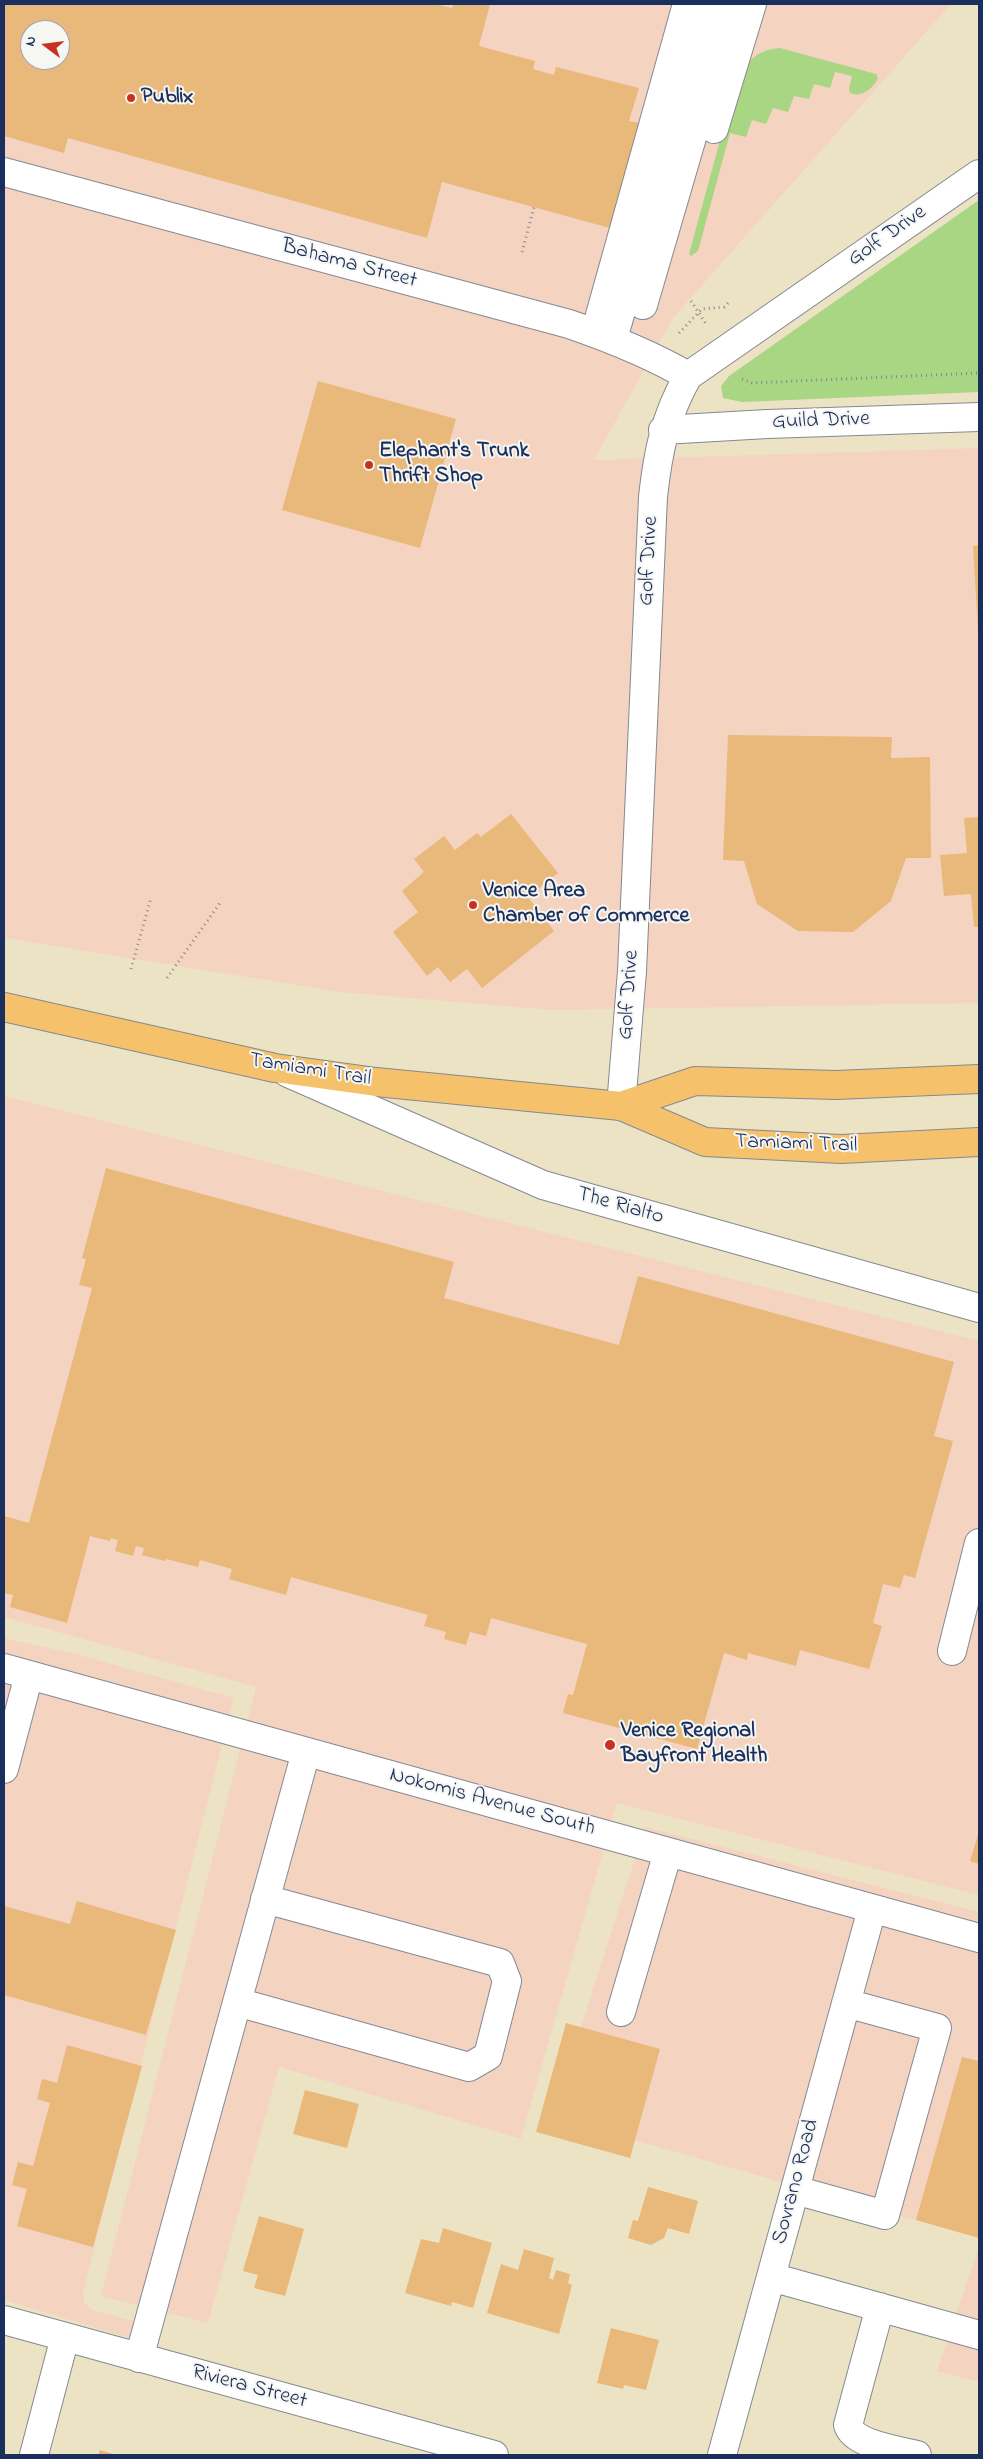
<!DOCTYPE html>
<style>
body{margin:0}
#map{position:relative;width:983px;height:2459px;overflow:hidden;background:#ece3c4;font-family:"Indie Flower",sans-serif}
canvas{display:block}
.frame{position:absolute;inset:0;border:5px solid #1b2f5e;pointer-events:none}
.north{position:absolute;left:20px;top:20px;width:50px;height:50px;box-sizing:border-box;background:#f6f6f2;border:1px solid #9ea6b7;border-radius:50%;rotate:285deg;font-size:14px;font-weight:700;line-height:20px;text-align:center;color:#1b2f5e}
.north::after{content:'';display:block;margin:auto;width:18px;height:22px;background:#c8321e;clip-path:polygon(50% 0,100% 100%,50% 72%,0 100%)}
</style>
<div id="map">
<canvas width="983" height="2459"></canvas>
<div class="frame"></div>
<div class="north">N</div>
</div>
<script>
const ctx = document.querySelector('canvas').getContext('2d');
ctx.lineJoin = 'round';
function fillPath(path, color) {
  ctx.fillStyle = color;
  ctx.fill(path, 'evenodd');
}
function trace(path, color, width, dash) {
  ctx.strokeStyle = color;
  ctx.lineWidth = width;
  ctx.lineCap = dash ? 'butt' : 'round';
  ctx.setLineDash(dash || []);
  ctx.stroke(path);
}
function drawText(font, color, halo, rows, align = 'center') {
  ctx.font = font + ' "Indie Flower",sans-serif';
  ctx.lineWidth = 4;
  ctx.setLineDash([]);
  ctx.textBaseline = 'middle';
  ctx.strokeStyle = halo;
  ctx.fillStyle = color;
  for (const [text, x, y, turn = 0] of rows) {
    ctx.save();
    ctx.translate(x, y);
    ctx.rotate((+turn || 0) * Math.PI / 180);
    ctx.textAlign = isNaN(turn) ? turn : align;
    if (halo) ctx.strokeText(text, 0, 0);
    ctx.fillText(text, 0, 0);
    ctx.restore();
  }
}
fillPath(new Path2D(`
 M4 4H951L673 318 594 460 979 448V1003L552 1010 340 992 4 938ZM30 30H60V60H30Z
 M4 1096 979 1341V1895L617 1803 521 2139 279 2067 208 2323 101 2296 256 1687 4 1617Z
 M4 1638 72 1653 234 1698 83 2292 84 2302 92 2310 140 2323 136 2340 4 2300Z
 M645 1827 979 1912V2238L552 2117Z
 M979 2247V2382L937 2371Z`), '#f5d3c1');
fillPath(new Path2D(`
 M780 48 876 74 878 78C873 89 861 98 850 93L849 89 852 76 835 72 830 88 814 84 809 99 794 96 788 112 773 108 766 124 752 120 746 137 730 133 698 251 691 256 689 254 735 86C745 64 754 50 780 48Z
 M979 200V392L742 402 723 398 721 386 729 376Z`), '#a8d683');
fillPath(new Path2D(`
 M4 4H435L452 8 454 4H490L479 46 535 61 533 69 554 75 556 67 639 88 629 121 723 138 638 153 617 230 442 182 427 238 68 138 64 153 4 136ZM30 30H60V60H30Z
 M318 381 456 419 420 548 282 510Z
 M979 545V631H978L973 546Z
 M728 735 892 737 891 758 930 757 931 858H906L891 901 853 932 798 931 757 904 744 861 723 860Z
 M511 814 558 873 528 897 554 931 482 988 467 969 450 982 438 967 427 976 393 932 418 912 402 891 424 872 414 859 444 836 455 850 477 833 481 837Z
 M979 817V927H974L971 894 944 896 940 855 967 853 964 818Z
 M106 1168 454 1262 444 1298 619 1345 638 1276 954 1362 934 1436 953 1441 915 1578 904 1575 900 1588 883 1584 873 1623 882 1626 869 1669 800 1650 796 1666 748 1653 747 1660 724 1653 697 1749 563 1713 568 1694 573 1695 587 1644 491 1618 486 1636 470 1632 466 1645 444 1639 446 1632 424 1626 428 1615 291 1577 286 1595 229 1579 232 1569 200 1560 198 1567 166 1559 165 1561 142 1555 144 1548 136 1546 133 1556 115 1551 118 1540 111 1538 110 1541 90 1536 67 1623 10 1607 13 1595 4 1593V1516L29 1523 92 1288 79 1285 86 1259 82 1258Z
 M979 1831V1864L970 1861Z
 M77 1901 176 1930 146 2035 4 1995V1906L70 1924Z
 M566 2023 660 2049 630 2158 536 2132Z
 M67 2045 142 2066 93 2247 17 2226 27 2189 12 2185 18 2162 33 2166 50 2103 37 2099 42 2079 57 2083Z
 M962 2057 979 2061V2238L916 2220Z
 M305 2090 359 2104 347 2148 293 2134Z
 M648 2187 698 2201 689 2234 668 2228 664 2238 651 2245 628 2238 633 2220 638 2221Z
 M259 2216 304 2229 285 2296 254 2288 258 2275 243 2271Z
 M443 2228 492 2243 473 2308 452 2302 451 2306 405 2293 421 2239 439 2243Z
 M524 2249 554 2258 549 2278 553 2280 556 2270 570 2274 568 2283 572 2285 559 2334 487 2313 501 2264 518 2270Z
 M611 2328 659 2340 646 2390 624 2385 623 2389 597 2383Z
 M100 2450 117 2455H98Z`), '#e9b87b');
const minor = new Path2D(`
 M714 129 752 4
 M4 172 569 324C610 338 650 354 688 376
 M643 305 731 4
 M595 333 687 4
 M613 339 709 4
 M663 430 767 424 979 417
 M288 1073 543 1185 979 1308
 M621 1106 632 971 653 497C658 451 665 417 688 376L979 174
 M952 1651 979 1543
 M4 1668 979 1938
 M4 1769 29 1675
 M237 2002 469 2067 488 2056 507 1981 500 1963 265 1899
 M621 2012 668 1852
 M795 2190 885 2215 937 2028 846 2003
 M771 2277 979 2335
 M880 2307 848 2425C854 2445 898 2450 917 2455
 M4 2320 494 2455
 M139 2358 306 1752
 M34 2455 65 2337
 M722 2455 872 1909`);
const major = new Path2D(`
 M4 1007 275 1068 376 1082 621 1106 705 1142 841 1149 979 1142
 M621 1106 695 1081 836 1085 979 1079`);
trace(minor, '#848991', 30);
trace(major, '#848991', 30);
trace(new Path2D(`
 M522 252 534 207
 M691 301 706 324
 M679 333 702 309 724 307 729 302
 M742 379 752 383 979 373
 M131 969 151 898
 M167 978 220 903`), '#848991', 3, [1, 4]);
trace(minor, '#fff', 28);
trace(major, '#f5c16b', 28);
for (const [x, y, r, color] of [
 [131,98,5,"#c8321e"],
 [369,465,5,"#c8321e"],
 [473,905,5,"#c8321e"],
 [610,1745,6,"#c8321e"]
]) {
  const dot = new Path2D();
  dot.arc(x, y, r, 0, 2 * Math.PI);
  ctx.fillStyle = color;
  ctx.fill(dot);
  trace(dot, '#f6f6f2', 2);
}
drawText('bold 22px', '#1b2f5e', '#f6f6f2', [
 ["Publix",141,98],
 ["Elephant's Trunk",379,452],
 ["Thrift Shop",379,477],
 ["Venice Area",483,892],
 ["Chamber of Commerce",483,917],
 ["Venice Regional",621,1732],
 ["Bayfront Health",621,1757]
], 'left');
drawText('22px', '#1b2f5e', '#f6f6f2', [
 ["Golf Drive",888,237,-35],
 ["Bahama Street",349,265,15],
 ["Guild Drive",821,422,-2],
 ["Golf Drive",650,561,-87],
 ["Golf Drive",630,995,-86],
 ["Tamiami Trail",310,1071,9],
 ["Tamiami Trail",796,1145,2],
 ["The Rialto",620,1207,16],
 ["Nokomis Avenue South",492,1803,15],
 ["Sovrano Road",797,2182,-75],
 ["Riviera Street",249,2388,15]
]);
</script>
